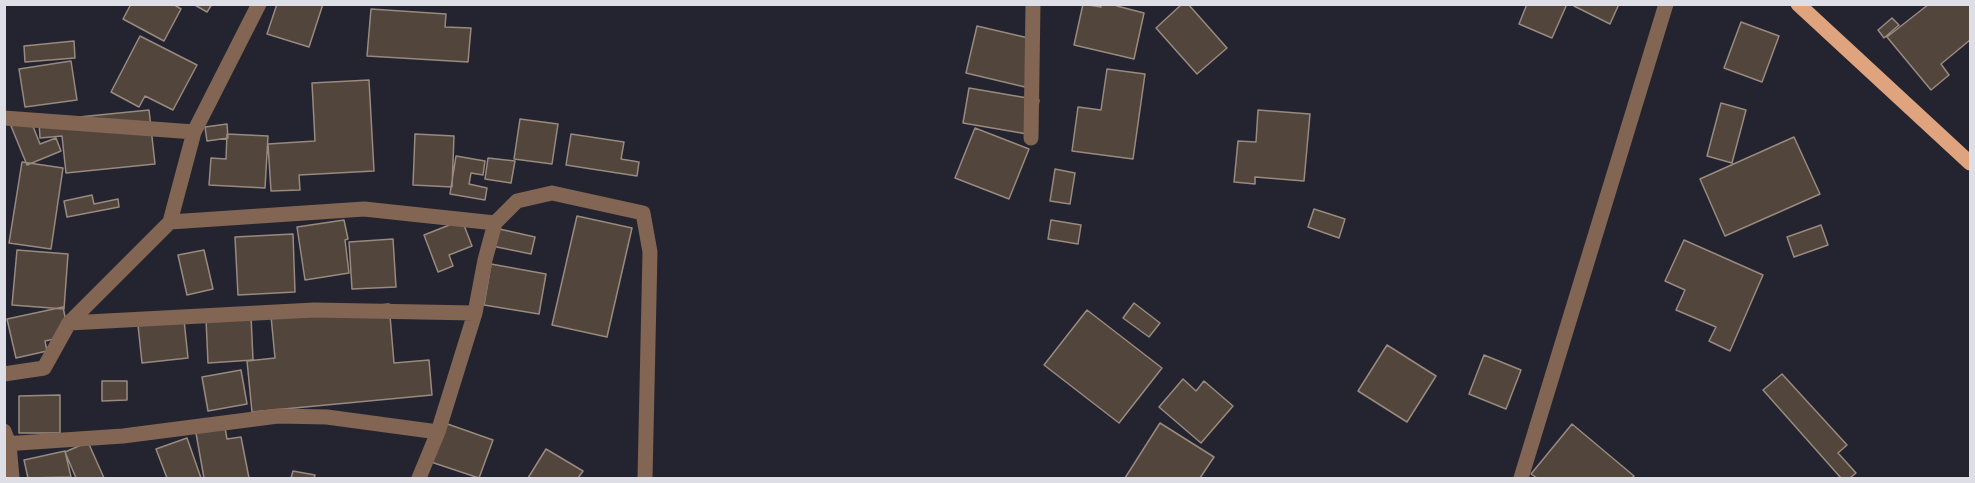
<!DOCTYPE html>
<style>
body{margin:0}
#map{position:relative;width:1975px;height:483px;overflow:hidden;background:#242430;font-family:"DejaVu Sans",sans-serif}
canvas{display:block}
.frame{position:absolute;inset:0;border:6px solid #dedee6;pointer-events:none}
</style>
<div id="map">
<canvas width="1975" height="483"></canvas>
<div class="frame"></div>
</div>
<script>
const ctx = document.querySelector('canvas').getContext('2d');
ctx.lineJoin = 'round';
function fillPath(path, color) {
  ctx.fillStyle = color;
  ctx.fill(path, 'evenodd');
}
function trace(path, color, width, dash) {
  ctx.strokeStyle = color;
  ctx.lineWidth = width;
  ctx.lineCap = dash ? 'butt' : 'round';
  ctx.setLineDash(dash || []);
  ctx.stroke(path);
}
const building = new Path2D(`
 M131 4H173L181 9 164 41 123 19Z
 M193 4H212L207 12Z
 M277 4H323L309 47 267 34Z
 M1083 4 1101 7V4H1117V6L1144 13 1134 59 1074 45Z
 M1182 4H1188L1227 48 1197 74 1156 28Z
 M1527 4H1567L1552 38 1519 24Z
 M1575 4H1619L1610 24 1574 6Z
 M1929 4H1970V40L1941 64 1949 75 1931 90 1887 37Z
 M371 9 446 14 445 27 471 28 468 62 367 56Z
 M1892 18 1899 25 1884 38 1878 30Z
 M1741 22 1779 36 1762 82 1724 68Z
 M977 26 1037 40 1025 87 966 73Z
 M140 36 197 65 173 110 145 96 139 107 111 92Z
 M74 41 75 58 25 62 24 46Z
 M71 61 77 100 25 107 19 69Z
 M1107 69 1145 74 1133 159 1072 151 1078 107 1101 110Z
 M369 80 374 171 299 175 300 190 271 191 268 144 315 141 312 83Z
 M969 88 1039 100 1033 135 963 123Z
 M1721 103 1746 110 1732 163 1707 156Z
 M149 110 155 164 66 173 62 136 40 138 39 121Z
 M1258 110 1310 114 1304 181 1255 177V184L1234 182 1238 141 1256 142Z
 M30 119 40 144 56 138 61 151 27 165 11 126Z
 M520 119 558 124 552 164 514 159Z
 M227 124 228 138 207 141 205 127Z
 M975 128 1029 149 1009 199 955 178Z
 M227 134 268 136 265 188 209 185 211 158 226 159Z
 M415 134 454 136 452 187 413 185Z
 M571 134 624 142 621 159 639 162 637 176 566 165Z
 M1794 137 1820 194 1725 236 1700 179Z
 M456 156 485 161 483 175 471 173 469 184 487 188 485 200 450 194Z
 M488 158 515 161 511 183 485 179Z
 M22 162 63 168 51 249 9 243Z
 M1055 169 1075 173 1070 204 1050 201Z
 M92 195 94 204 118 199 119 207 67 217 64 201Z
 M1314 209 1345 219 1339 238 1308 227Z
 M577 216 632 228 607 337 552 325Z
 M344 220 348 239 345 240 349 273 305 280 297 227Z
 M462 220 472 246 449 255 453 266 438 272 424 235Z
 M1051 220 1081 225 1078 244 1048 239Z
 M1821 225 1828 245 1794 257 1787 237Z
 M495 228 535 237 531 254 492 246Z
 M293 234 295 292 238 295 235 237Z
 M393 239 396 287 352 289 349 242Z
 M1684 240 1763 275 1730 351 1709 341 1716 327 1676 310 1685 290 1665 281Z
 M17 250 68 254 64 309 12 305Z
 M204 250 213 289 187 295 178 255Z
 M491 264 546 274 539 314 484 305Z
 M1134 303 1160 323 1149 337 1123 318Z
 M389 304 394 363 429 360 432 395 252 412 247 361 275 358 271 316Z
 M63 307 69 336 45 341 47 351 16 358 7 319Z
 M1087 310 1162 368 1119 423 1044 365Z
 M251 316 253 360 208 363 206 319Z
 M184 320 188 358 142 363 138 325Z
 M1387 345 1436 376 1407 422 1358 391Z
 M1484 355 1521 370 1506 409 1469 394Z
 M241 370 247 404 208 411 202 377Z
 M1782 374 1847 445 1838 453 1856 473 1850 478H1841L1763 390Z
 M1183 379 1196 391 1204 381 1233 406 1201 443 1159 407Z
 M102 381H127V400L102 401Z
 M60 395V433H19V396Z
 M223 417 227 439 241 437 249 478H204L194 422Z
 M439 421 493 440 479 478 425 460Z
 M1160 423 1214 457 1200 478H1125Z
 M1572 424 1634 476 1632 478H1537L1531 474Z
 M187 438 201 478H167L156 449Z
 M88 442 104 478H76L65 452Z
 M546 449 583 471 578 478H528Z
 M65 451 71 477 28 478 24 460Z
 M293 471 315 475 314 478H291Z`);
fillPath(building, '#52453c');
trace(building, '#998a7f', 1.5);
trace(new Path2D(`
 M4 118 194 132
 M1031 138 1033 4
 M170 222 364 209 495 223 485 260 475 313 438 432 419 478
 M495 223 517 201 552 193 643 213 650 252 645 478
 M69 323 314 310 475 313
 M4 374 44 368 69 323 170 222 194 132 259 4
 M4 431 9 444 12 478
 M4 444 123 436 278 416 327 417 438 432
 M1521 478 1666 4`), '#826553', 15);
trace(new Path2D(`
 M1798 4 1970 163`), '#dfa47e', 15);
</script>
